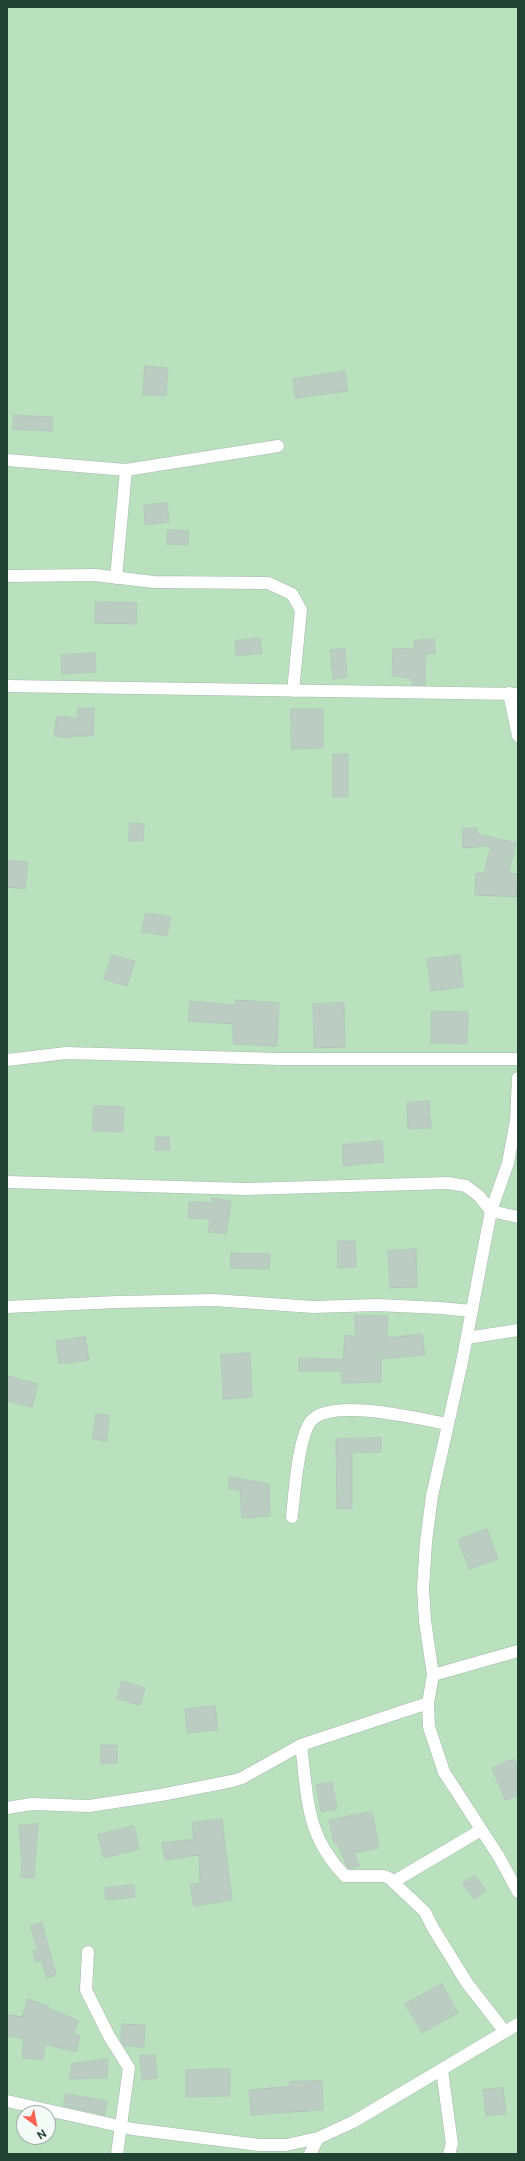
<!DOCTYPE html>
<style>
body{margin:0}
#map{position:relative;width:525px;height:2161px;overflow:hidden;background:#e3eee7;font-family:"Public Sans",sans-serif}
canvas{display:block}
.frame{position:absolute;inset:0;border:8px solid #214133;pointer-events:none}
.north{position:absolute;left:16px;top:2105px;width:40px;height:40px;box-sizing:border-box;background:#f4faf6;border:1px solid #a0b0a8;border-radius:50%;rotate:148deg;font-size:11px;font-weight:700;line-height:16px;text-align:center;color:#214133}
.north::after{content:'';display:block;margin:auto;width:14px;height:18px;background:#fd6151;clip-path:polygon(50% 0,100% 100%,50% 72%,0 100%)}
</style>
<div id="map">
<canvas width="525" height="2161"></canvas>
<div class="frame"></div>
<div class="north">N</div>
</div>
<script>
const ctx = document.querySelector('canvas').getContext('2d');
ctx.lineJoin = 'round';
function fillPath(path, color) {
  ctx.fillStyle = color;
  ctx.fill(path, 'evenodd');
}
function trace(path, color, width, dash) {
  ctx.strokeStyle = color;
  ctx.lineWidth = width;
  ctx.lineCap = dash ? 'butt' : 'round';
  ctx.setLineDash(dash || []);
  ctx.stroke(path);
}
fillPath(new Path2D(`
 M7 7H518V2154H7ZM24 2113H48V2137H24Z`), '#bae1be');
const building = new Path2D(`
 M145 366 168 368 166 396 143 395Z
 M345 371 348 391 295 398 293 379Z
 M14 415 53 417 52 431 13 429Z
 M167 503 169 522 145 525 144 505Z
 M168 530 189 531 188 545 167 544Z
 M96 602 137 603 136 624 95 623Z
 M260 638 262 653 236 656 235 641Z
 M434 639 436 653 426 654 425 685H412V678L392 676 393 648 415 649 414 641Z
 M345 649 347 677 333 679 330 650Z
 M95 653 96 672 62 674 61 655Z
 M78 708H94L93 736H71V738L54 736 57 716 78 718Z
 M291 709H323V748L292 749Z
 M333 754H348V797H333Z
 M130 823 144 824 143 841H129Z
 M477 828V834L516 843 508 874H518L517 897 475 895 476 873H484L491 846 463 848 462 829Z
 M7 860 28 862 25 889 7 887Z
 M146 913 171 917 167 936 142 932Z
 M112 955 135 961 127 986 104 979Z
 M460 955 463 987 431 991 427 959Z
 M236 1000 279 1003 277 1046 233 1044V1024L188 1021 190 1001 235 1005Z
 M344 1003 345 1047 314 1048 313 1004Z
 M432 1011 468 1012 467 1044 431 1043Z
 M429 1101 431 1128 408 1129 407 1103Z
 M94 1106 124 1107 123 1132 93 1131Z
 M156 1137H169L170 1150H156Z
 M382 1141 384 1162 343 1166V1145Z
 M212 1198 231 1201 226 1234 208 1232 210 1219 188 1218 189 1202 212 1203Z
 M338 1241H355L356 1267 338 1268Z
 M416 1249 417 1287 390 1288 388 1251Z
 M231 1253 270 1254 269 1269 231 1268Z
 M355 1315 388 1316 387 1338 422 1334 425 1355 381 1359V1382L342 1383 341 1371H299V1358L343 1359 345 1335 355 1336Z
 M85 1337 89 1360 59 1364 56 1341Z
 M250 1353 252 1397 223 1399 221 1355Z
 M7 1376 38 1384 32 1407 7 1401Z
 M96 1414 109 1415 107 1441 93 1439Z
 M381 1438V1452L352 1453V1509H337L336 1439Z
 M230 1477 269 1484 270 1516 242 1518 240 1490 229 1489Z
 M487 1529 498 1559 469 1569 458 1540Z
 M122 1681 145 1688 140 1705 117 1699Z
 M215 1706 218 1730 187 1733 185 1709Z
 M101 1745H117V1763L101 1764Z
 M514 1759 518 1769V1795L505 1800 492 1768Z
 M332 1782 337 1809 321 1812 316 1785Z
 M372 1812 379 1848 354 1853 360 1866 348 1868 337 1843H334L329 1820Z
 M222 1819 232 1900 194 1906 190 1884 200 1883 199 1855 165 1860 162 1843 194 1839 192 1823Z
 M38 1824 34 1878 21 1877 22 1862 19 1826Z
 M134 1826 139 1849 104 1858 98 1835Z
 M475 1875 486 1891 474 1899 463 1884Z
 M134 1885 135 1897 106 1900 105 1888Z
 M42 1923 56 1975 47 1978 41 1960 36 1962 33 1951 38 1949 30 1926Z
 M442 1984 458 2013 422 2033 405 2004Z
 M28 1999 48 2006V2008L79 2021 73 2034 80 2036 76 2052 45 2044 43 2060 22 2058 24 2039 7 2036V2014L22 2017Z
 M122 2024 145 2025 144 2047 124 2046 121 2041Z
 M155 2055 157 2078 142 2080 140 2056Z
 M108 2059 107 2078 69 2079 72 2064Z
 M230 2069V2096L186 2097V2070Z
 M322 2081 323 2110 251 2115 249 2090 290 2086V2082Z
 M503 2088 506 2114 486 2116 483 2090Z
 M66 2094 107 2101 105 2115 64 2106Z`);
fillPath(building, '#bbccc2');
trace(building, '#b4c8bd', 1);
const minor = new Path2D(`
 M7 460 126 470 278 446
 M7 576 95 575 154 582 268 583 292 594 301 610 293 691
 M116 578 126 470
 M7 686 518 694
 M509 693 518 736
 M7 1060 66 1053 280 1059H518
 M518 1078 516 1120 508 1163 491 1211 462 1362 432 1496 426 1542 423 1588 425 1621 433 1675 428 1703 429 1727 444 1772 499 1857 518 1892
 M7 1182 246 1189 448 1183 466 1186 479 1196 491 1211 518 1217
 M7 1307 117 1302 214 1300 313 1307 377 1305 441 1308 471 1311
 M467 1338 518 1330
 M292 1517C294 1496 298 1437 311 1421 332 1397 419 1419 448 1424
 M433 1675 518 1651
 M301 1745C308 1799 305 1834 345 1876H384L389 1878 425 1912 433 1928 467 1983 505 2032
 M7 1808 32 1804 89 1806 161 1795 232 1781 242 1778 301 1745 428 1703
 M393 1882 481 1830
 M88 1952 86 1990 109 2036 129 2068 117 2154
 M442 2070 452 2144 449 2154
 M7 2101 133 2129 259 2145H286L318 2138 353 2122 518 2024
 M310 2154 318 2138`);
trace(minor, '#a5b7ad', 13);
trace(minor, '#fff', 12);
</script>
